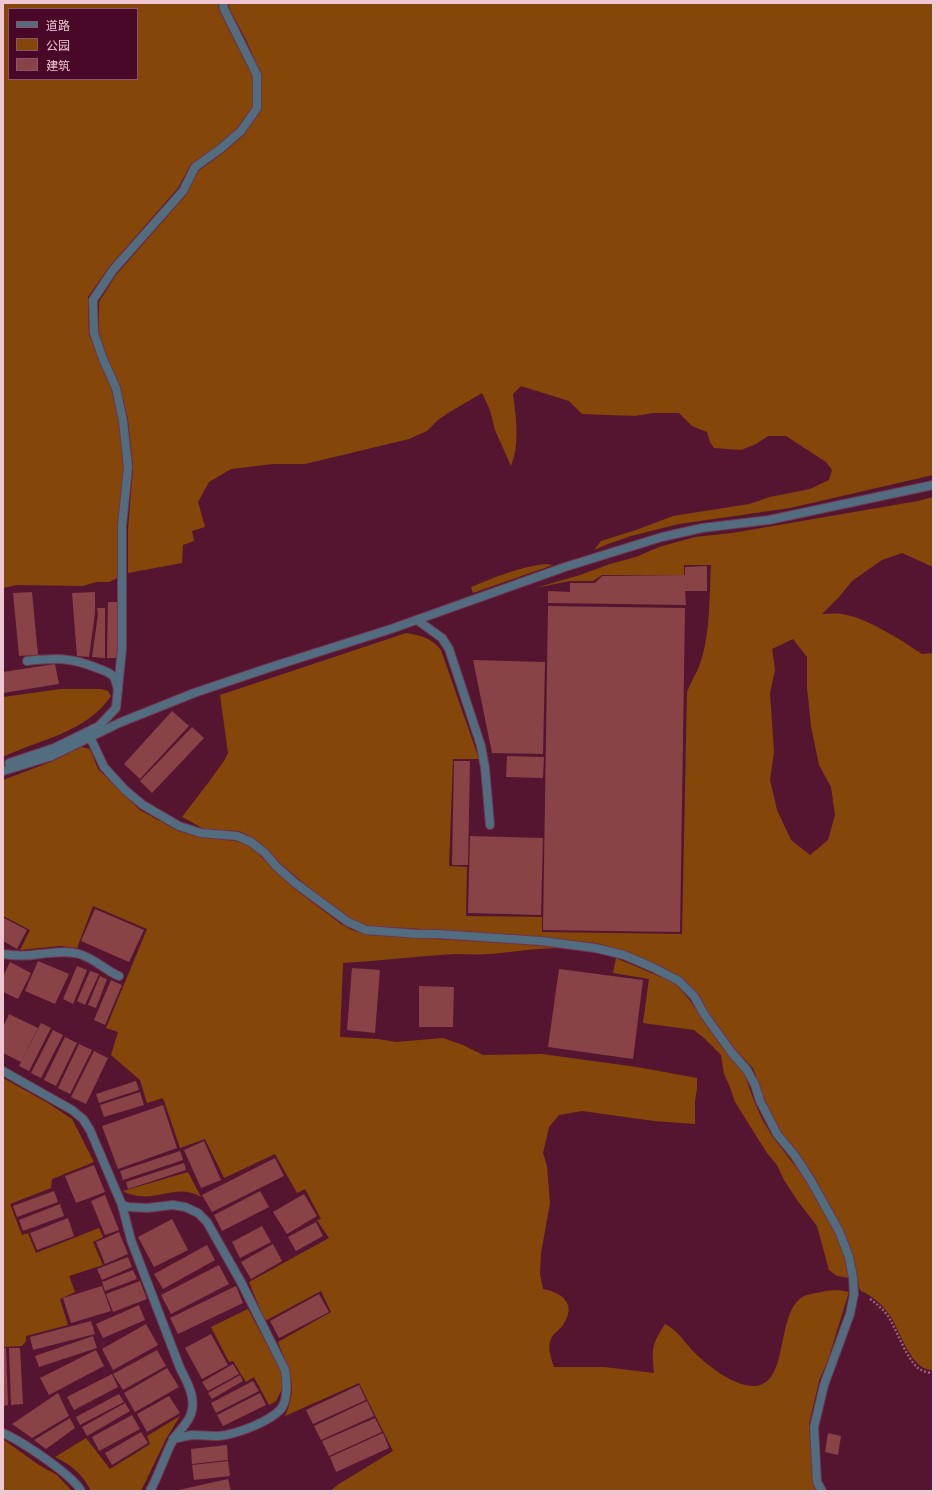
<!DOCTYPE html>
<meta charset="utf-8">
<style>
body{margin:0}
#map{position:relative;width:936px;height:1494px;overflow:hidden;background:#551531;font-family:Figtree,"Noto Sans SC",sans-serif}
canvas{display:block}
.frame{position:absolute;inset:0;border:4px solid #efc6d2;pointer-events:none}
.legend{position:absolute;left:8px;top:8px;width:130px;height:72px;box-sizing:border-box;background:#490827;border:1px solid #8b546b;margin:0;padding:5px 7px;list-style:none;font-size:12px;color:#efc6d2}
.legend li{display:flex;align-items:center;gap:8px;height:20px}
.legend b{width:20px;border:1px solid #8b546b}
</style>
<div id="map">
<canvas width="936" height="1494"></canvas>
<div class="frame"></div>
<ul class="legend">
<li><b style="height:5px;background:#526d80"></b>道路</li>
<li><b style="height:11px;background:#844709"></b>公园</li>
<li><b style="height:11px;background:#894246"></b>建筑</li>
</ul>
</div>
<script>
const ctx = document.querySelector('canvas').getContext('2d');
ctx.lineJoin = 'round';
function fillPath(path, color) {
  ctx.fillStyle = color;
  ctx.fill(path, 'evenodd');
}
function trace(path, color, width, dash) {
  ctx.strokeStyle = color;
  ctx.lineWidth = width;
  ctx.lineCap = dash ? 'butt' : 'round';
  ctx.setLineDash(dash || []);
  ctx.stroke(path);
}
fillPath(new Path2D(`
 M3 3H218L219 10 252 75 253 106 237 128 218 147 191 164 178 188 109 267 88 297 89 335 111 387 119 423 124 465 118 527 119 577 109 582H96L83 586 17 585 3 588ZM9 9H137V79H9Z
 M228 3H933V475L790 508 679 524 631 536 608 544 594 550 601 541 636 530 673 516 749 504 770 497 810 489 829 480 832 470 826 462 786 436H768L756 444 741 450 714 448 710 442 707 432 692 426 679 413H653L635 416 582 414 569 401 521 386 513 394C516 417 520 444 511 466L495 430 490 410 482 393 448 413 438 420 427 431 409 439 305 464H273L231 469 209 482 198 502 205 527 192 531 194 541 183 545 182 563 128 573V530L133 467 128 420 120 386 108 359 99 333V302L116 275 186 195 197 172 223 153 244 135 262 109 261 74 246 40 230 10Z
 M933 497V567L902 553 882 560 852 581 839 597 822 614C828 614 835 613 841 614 866 617 901 640 922 654L933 653V1370C912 1372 900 1331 891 1317 884 1306 873 1296 861 1291L859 1288 858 1280 853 1256 844 1232 814 1176 799 1154 780 1134 765 1102 753 1068 736 1051 708 1012 699 995 684 979 657 965 628 952 596 943 542 937 474 932 369 926 352 920 315 893 281 864 255 839 239 831 204 829 182 817 208 783 224 761 228 753 220 695 406 633C422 636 430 637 441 650L479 759H453L449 866 467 867 466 916 542 917V932L682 934 687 692C690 684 694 677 698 669 711 637 709 599 711 565H684V575H602L593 581H570L535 588 580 575 610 564 636 557 659 547 695 537 732 533 918 501ZM793 639 807 657V688L811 726 819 765 831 787 835 815 828 840 810 855 791 840 777 810 770 780 774 752 770 693 775 670 772 649Z
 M545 564 553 565 473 593 471 587C496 577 519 567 545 564Z
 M61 689H101L108 691 111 696C86 733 40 739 3 757V697Z
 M81 747 90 749 98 769 140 810 178 831 200 837 235 841 249 845 291 886 341 924 352 930 368 935 520 944 561 948C537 948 513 952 489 954 477 955 466 954 455 954 417 956 380 961 343 963L340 1037 378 1039 396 1042 443 1038 463 1045 483 1055 542 1054 637 1067 697 1078V1088L695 1101V1124L654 1121 582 1111 559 1115 549 1127 543 1153 547 1166 550 1203 541 1253 540 1274 543 1289C563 1293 577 1304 563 1325 560 1330 553 1333 551 1339 547 1348 551 1358 554 1367H604L654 1373C652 1348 651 1346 665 1324 677 1330 683 1340 691 1349 705 1364 735 1388 756 1386 789 1382 776 1316 801 1298 805 1295 812 1294 816 1293 828 1290 837 1289 849 1292L828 1360 819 1381 809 1424 813 1483 817 1491H330L339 1484 393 1451 359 1383 285 1416C299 1385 289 1371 278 1342L331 1312 321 1291 265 1321 249 1282 329 1238 317 1220 321 1219 305 1189 297 1193 275 1154 224 1178 205 1139 180 1148 163 1098 147 1103 140 1080 111 1055 118 1032 106 1028 147 929 93 906 77 948 60 946 20 950 30 930 3 916V780L53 761Z
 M616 958 675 983 688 998 727 1054 743 1070 754 1101 762 1119 772 1136 806 1180 822 1207 835 1232 844 1256 849 1278 837 1276 829 1270 817 1226 797 1200 784 1180 777 1165 767 1153 735 1102 730 1087 724 1074 721 1055 705 1039 694 1030 643 1023 649 979 613 973Z
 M3 1078 48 1103 72 1119 94 1162 52 1179 51 1188 10 1204 22 1235 28 1233 36 1253 99 1228 103 1237 93 1242 103 1265 69 1276 75 1292 60 1299 68 1325 26 1336V1341L22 1346 3 1347Z
 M188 1172 201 1197C175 1181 153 1207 123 1191Z
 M248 1309 282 1373V1389L276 1401 269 1405 254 1377 246 1382 233 1361 229 1362 211 1327Z
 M180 1416 166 1439 141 1491H91C83 1475 72 1465 55 1457L86 1438 110 1469 150 1444 147 1436Z
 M4 1440 39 1465 57 1475 72 1491H3Z`), '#844709');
fillPath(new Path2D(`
 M707 566V591H685L686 605 548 603V591L570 592V583H595L602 576 685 575V567Z
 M32 592 38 655 19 656 13 593Z
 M95 592V613L89 657 77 656 72 593Z
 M108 602H119L118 658H107Z
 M548 606 685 608 680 932 543 930Z
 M97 608H105V658L92 657 98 614Z
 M473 660 545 662 543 754 492 753Z
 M55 664 59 684 3 693V672Z
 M172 711 189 726 140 779 124 764Z
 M192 727 204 738 152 793 140 781Z
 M507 756 544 757 543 778 506 777Z
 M454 761H470L468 865H452Z
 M470 836 543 838 541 915 468 913Z
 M95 909 144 930 129 962 81 941Z
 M4 918 27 930 17 949 3 941Z
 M38 961 69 974 55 1004 25 991Z
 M10 962 31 973 18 999 3 992V976Z
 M77 966 87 970 73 1004 63 999Z
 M352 968 380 970 375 1033 347 1030Z
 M559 969 643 980 633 1059 548 1047Z
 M90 971 99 974 85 1005 77 1001Z
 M100 976 107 979 96 1008 88 1005Z
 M111 980 122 985 105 1025 94 1020Z
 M419 986 454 987 453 1027H419Z
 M9 1014 38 1028 21 1062 3 1053V1027Z
 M41 1023 51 1028 29 1071 19 1066Z
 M53 1030 63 1035 41 1078 31 1073Z
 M65 1037 77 1043 56 1086 44 1080Z
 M79 1044 92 1050 70 1094 58 1088Z
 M94 1051 108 1058 86 1104 71 1097Z
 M136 1081 139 1090 99 1103 96 1094Z
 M140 1092 144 1105 104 1117 100 1105Z
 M163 1105 177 1148 118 1169 102 1126Z
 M204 1141 221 1180 201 1188 184 1150Z
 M180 1151 183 1160 123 1180 120 1171Z
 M275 1158 284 1176 212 1212 202 1195Z
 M184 1163 186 1170 128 1189 126 1182Z
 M94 1165 105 1192 76 1203 65 1176Z
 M54 1191 58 1202 17 1217 13 1206Z
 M260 1191 269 1207 222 1231 214 1215Z
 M304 1194 317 1216 287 1234 273 1212Z
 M105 1195 119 1230 105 1235 91 1201Z
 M60 1204 64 1216 23 1231 19 1220Z
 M68 1218 74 1236 37 1250 30 1233Z
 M172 1219 188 1250 154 1267 138 1237Z
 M316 1222 323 1236 296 1251 288 1237Z
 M262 1226 271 1242 240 1258 232 1242Z
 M119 1232 128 1254 105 1264 96 1242Z
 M273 1244 282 1261 251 1279 241 1262Z
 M207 1245 215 1260 163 1289 154 1274Z
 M128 1257 132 1267 102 1280 97 1269Z
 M219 1265 229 1284 171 1314 161 1295Z
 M133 1270 137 1279 105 1291 102 1282Z
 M140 1281 147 1299 113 1312 106 1294Z
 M102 1286 111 1311 71 1323 63 1298Z
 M236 1286 243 1303 178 1334 170 1318Z
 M319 1294 329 1312 279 1338 270 1321Z
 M139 1305 145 1320 103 1338 96 1324Z
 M91 1321 95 1334 33 1350 30 1337Z
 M146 1324 158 1345 113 1370 102 1349Z
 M211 1334 228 1365 202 1379 185 1348Z
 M93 1336 97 1348 39 1367 35 1356Z
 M3 1348H6L8 1405 3 1406Z
 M9 1348H20L23 1404 11 1405Z
 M96 1350 104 1366 49 1395 40 1378Z
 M157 1350 166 1366 123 1390 113 1374Z
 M233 1364 239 1374 208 1391 202 1382Z
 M167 1368 179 1387 135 1412 124 1393Z
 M112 1374 118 1387 74 1410 67 1397Z
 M240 1375 243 1381 212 1399 208 1393Z
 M253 1381 259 1391 216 1413 211 1403Z
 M359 1385 366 1400 313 1424 306 1410Z
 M58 1393 69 1416 32 1438 12 1424Z
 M260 1393 266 1405 223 1426 217 1415Z
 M119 1394 124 1402 80 1425 76 1417Z
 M169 1396 180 1413 147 1432 137 1414Z
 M367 1401 374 1416 321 1440 314 1426Z
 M125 1403 130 1411 87 1436 82 1427Z
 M132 1415 140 1429 99 1451 92 1437Z
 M70 1418 75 1428 46 1449 34 1440Z
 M375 1418 382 1432 329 1456 322 1441Z
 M141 1432 148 1443 112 1465 105 1453Z
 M383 1433 389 1448 336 1472 330 1457Z
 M828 1433 841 1436 838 1455 825 1452Z
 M227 1445 228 1460 192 1464 191 1449Z
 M228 1461 230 1476 194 1480 192 1465Z
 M228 1479 231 1491H180L179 1490Z`), '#894246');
const lane = new Path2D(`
 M417 620 442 638 449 649 481 746 485 768 490 825
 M27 661C56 658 70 657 97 668 103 670 110 672 114 677 116 680 116 685 118 689
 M3 954C15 956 28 956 40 954 53 953 66 950 79 954 94 958 105 970 119 976
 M122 1205 129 1207 147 1208 173 1205 185 1207 198 1213 207 1222 241 1282 285 1370C287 1380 288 1400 281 1409 269 1422 237 1434 219 1436 210 1436 201 1435 192 1435 186 1436 179 1438 173 1439
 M3 1433C21 1441 73 1475 81 1491`);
const street = new Path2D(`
 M90 737 104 767 125 790 143 805 179 826 201 833 237 836 251 842 265 853 276 866 295 883 348 922 366 930 418 934H438L541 941 595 948 624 955 654 968 679 981 694 996 704 1014 732 1053 747 1070 755 1085 760 1101 777 1134 795 1156 810 1179 839 1231 849 1257 853 1278 854 1294 850 1314 824 1385 814 1427 817 1482 822 1491
 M9 763 54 748 99 726 116 708 122 649V526L128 467 123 421 116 388 103 359 94 333 93 300 113 270 183 191 195 167 220 149 241 131 257 108V75L224 9 223 3
 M3 771 52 756 119 723 194 693 268 668 391 629 565 567 623 549 662 537 702 528 769 520 933 485
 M3 1071 72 1110 83 1119 90 1130 122 1205 131 1240 180 1368C189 1385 200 1405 186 1423 182 1429 176 1434 173 1440 164 1457 159 1475 150 1491`);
trace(lane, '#71354e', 10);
trace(street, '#71354e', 10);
trace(new Path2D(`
 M870 1299C877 1304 883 1309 888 1316 897 1330 906 1358 918 1368 922 1371 928 1373 933 1373`), '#966075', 2.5, [2, 2]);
trace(lane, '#526d80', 8);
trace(street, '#526d80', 8);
</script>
